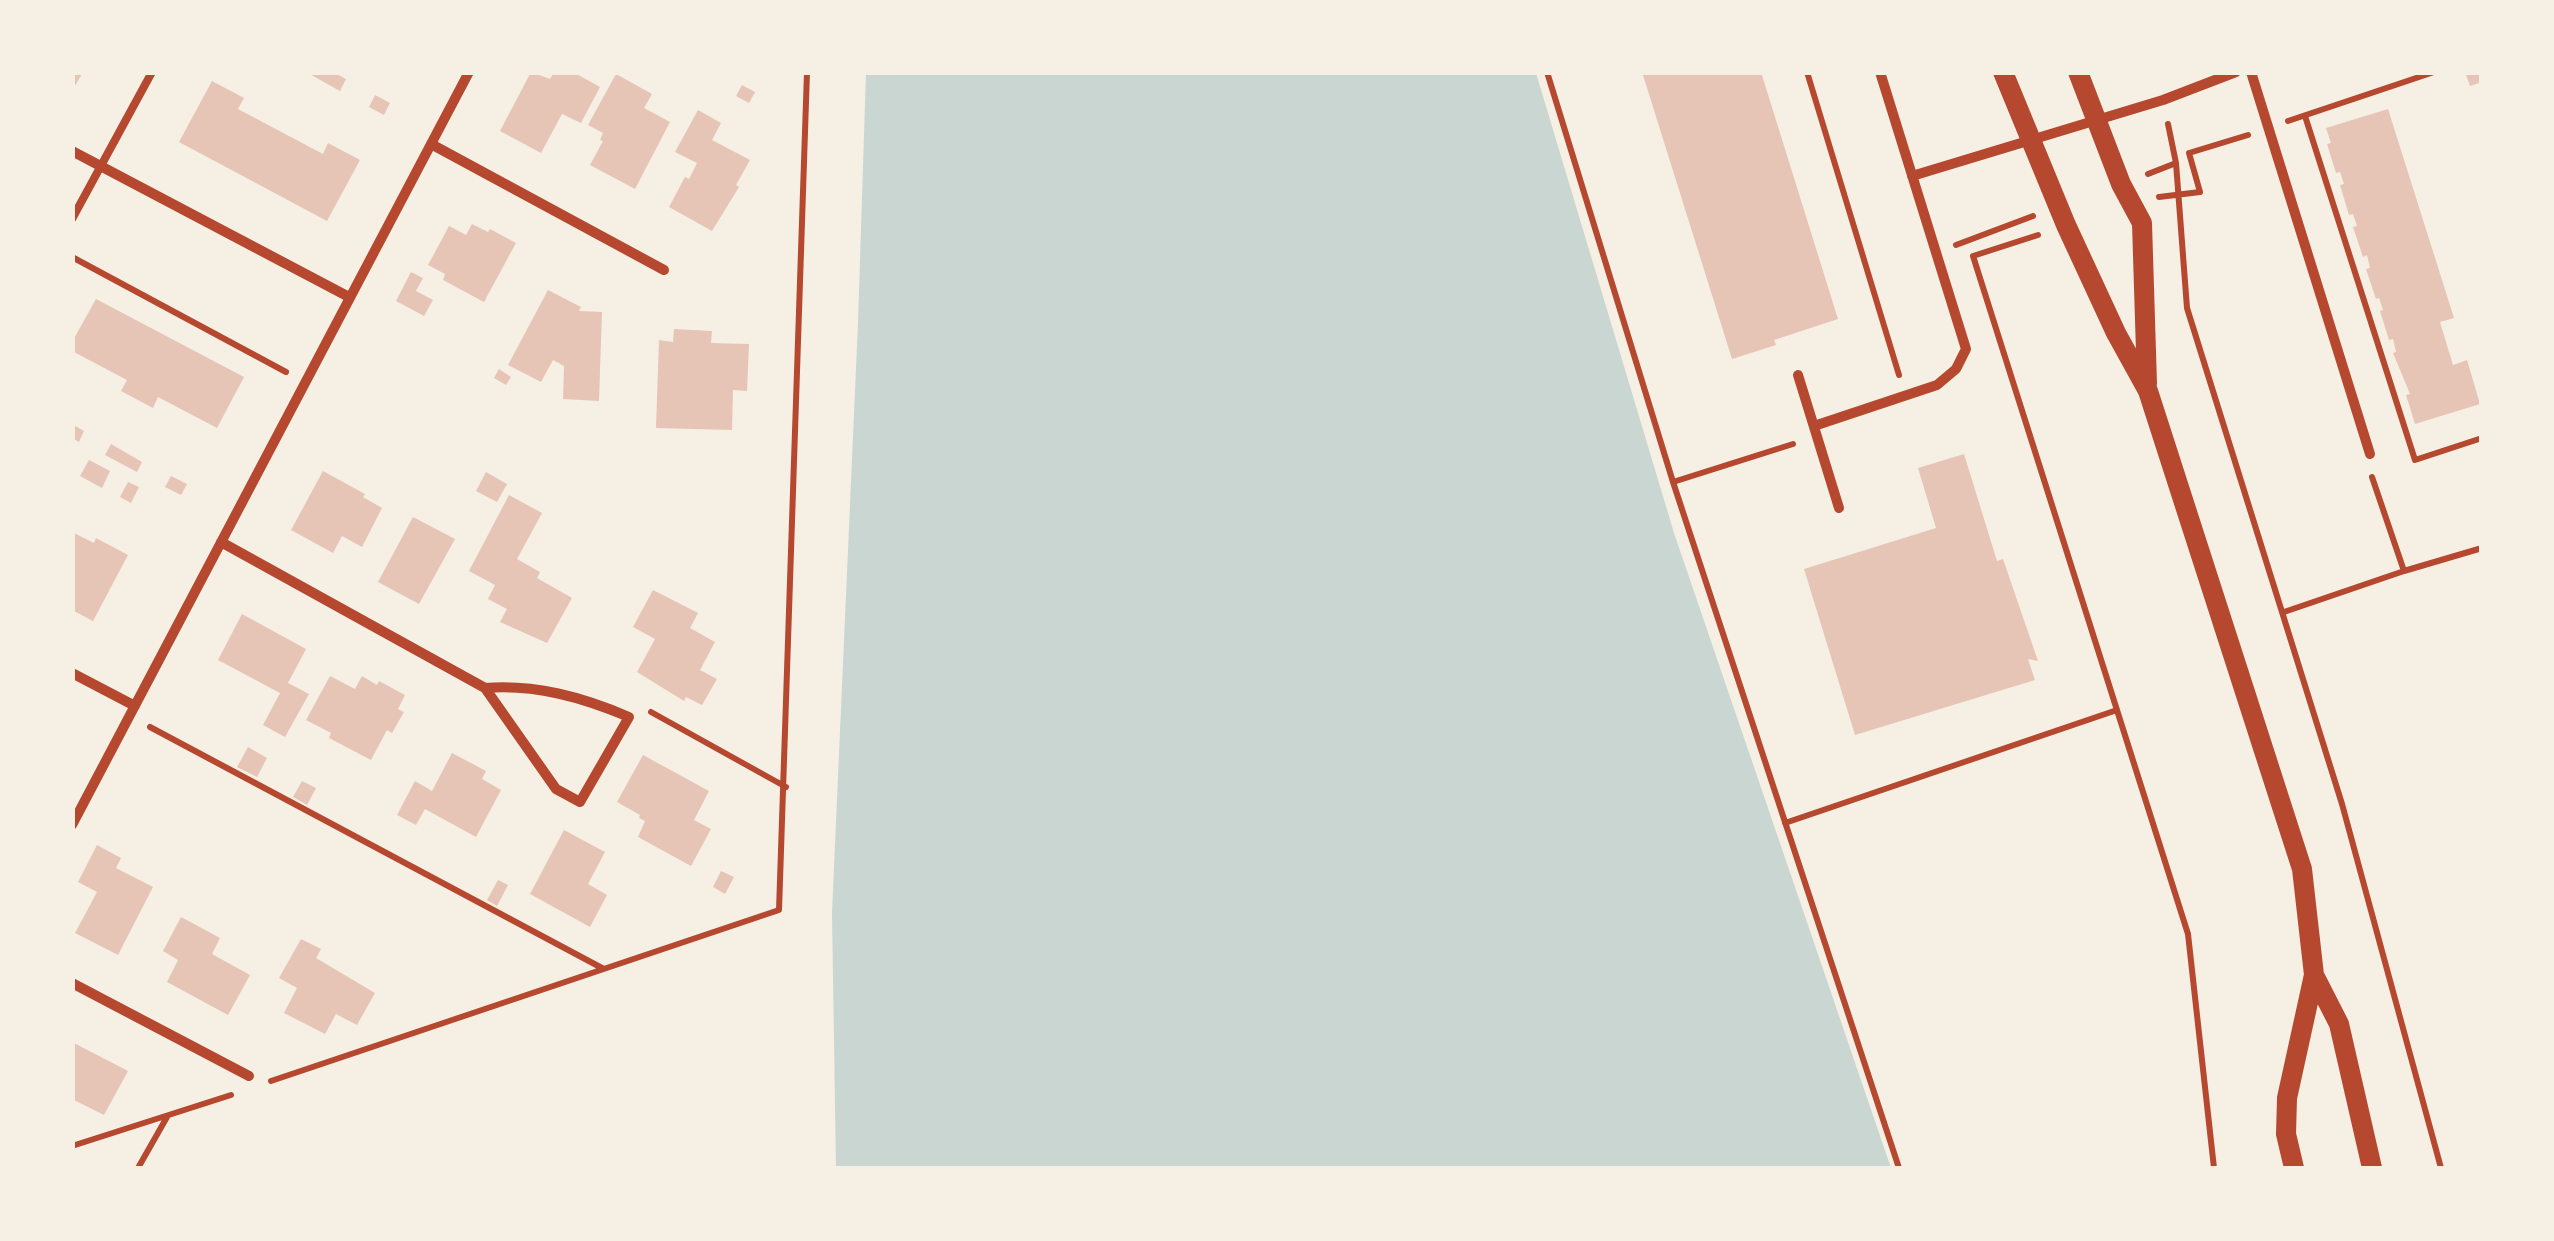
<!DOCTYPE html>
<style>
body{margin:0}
#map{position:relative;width:2554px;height:1241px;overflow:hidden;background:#f6efe4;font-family:"Space Grotesk",sans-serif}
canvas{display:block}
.frame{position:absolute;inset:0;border:75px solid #f6efe4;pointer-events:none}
</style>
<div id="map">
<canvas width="2554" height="1241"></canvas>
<div class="frame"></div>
</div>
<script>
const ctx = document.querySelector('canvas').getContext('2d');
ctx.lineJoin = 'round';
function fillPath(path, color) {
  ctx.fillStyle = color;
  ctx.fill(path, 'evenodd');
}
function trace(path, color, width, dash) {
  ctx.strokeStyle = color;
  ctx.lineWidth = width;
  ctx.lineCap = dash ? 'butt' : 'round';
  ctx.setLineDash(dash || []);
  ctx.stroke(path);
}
fillPath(new Path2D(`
 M866 73H1536L1674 533 1891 1168H836L832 913 858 323Z`), '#c9d6d2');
fillPath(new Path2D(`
 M72 72H83L72 91Z
 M306 72H333L346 79 340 91Z
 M531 72 550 79 554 72H573L600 87 581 123 562 114 541 153 500 131Z
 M1642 72H1761L1838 319 1774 340 1776 345 1732 359Z
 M2465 72H2482V82L2470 86Z
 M616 74 652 94 644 108 670 122 635 189 590 165 603 141 600 140 603 133 588 125Z
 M212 81 244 98 238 109 323 154 328 143 360 160 327 221 179 142Z
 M742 85 755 92 749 103 736 96Z
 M375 95 390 103 384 115 369 107Z
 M2388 109 2454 318 2440 322 2453 365 2467 360 2480 404 2415 424 2406 395 2410 394 2393 353 2396 352 2393 339 2389 340 2380 311 2383 310 2379 298 2376 299 2366 269 2370 268 2367 255 2363 257 2353 227 2357 226 2353 214 2349 215 2340 185 2344 184 2340 172 2336 173 2327 144 2331 143 2326 128Z
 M698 110 721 123 712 140 750 160 736 185 739 187 712 231 669 207 685 177 689 179 697 163 675 152Z
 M472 224 488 232 490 229 516 243 484 302 443 280 445 274 428 265 449 226 466 235Z
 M411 272 423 278 416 291 433 300 424 316 396 301Z
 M548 290 581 307 579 311 602 312 599 401 563 399 564 366 553 360 541 382 508 365Z
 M96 299 244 377 217 428 158 397 153 408 121 391 127 380 72 351V342Z
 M674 329 712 331 711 343 749 344 747 391 733 390 732 430 656 428 659 340 673 342Z
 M499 369 511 377 506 385 494 378Z
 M72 424 84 431 79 442 72 438Z
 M111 444 142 462 137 472 105 455Z
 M1964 454 1997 561 2003 559 2038 661 2028 659 2035 680 1855 735 1804 569 1936 528 1918 468Z
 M89 460 110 471 102 488 80 476Z
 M323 471 365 494 363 497 382 508 362 547 342 536 333 553 291 530Z
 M486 472 507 484 497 502 476 491Z
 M171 476 187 484 181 495 165 487Z
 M128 482 139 487 131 503 120 497Z
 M509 495 542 513 517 559 540 572 537 578 572 598 547 643 500 622 507 609 488 599 495 585 469 571Z
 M413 517 455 539 419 604 378 582Z
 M72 532 94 543 96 538 128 555 93 621 72 610Z
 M653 590 698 613 690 628 715 642 700 670 717 679 702 705 686 697 684 701 637 672 655 639 633 627Z
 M242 614 306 649 288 683 309 694 285 737 263 725 280 693 218 660Z
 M330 676 355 689 362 676 377 685 379 681 405 695 398 709 404 712 392 733 387 730 371 760 329 738 331 733 306 720Z
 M248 747 267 758 257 777 237 767Z
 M452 753 486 771 482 779 501 790 476 837 425 809 416 825 397 815 415 781 432 791Z
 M643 755 709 791 694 820 711 829 691 866 638 837 645 821 639 818 640 815 617 802Z
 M302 781 316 788 307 805 293 797Z
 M564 830 605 852 588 884 607 895 590 927 530 894Z
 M97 845 121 858 116 868 153 887 118 955 75 933 97 892 78 882Z
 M721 871 734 877 725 894 713 887Z
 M498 880 508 885 497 906 487 900Z
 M181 917 220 938 212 954 250 975 228 1015 167 982 178 960 163 951Z
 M301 939 321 949 316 958 375 993 357 1025 336 1014 325 1034 284 1013 297 988 279 978Z
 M72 1042 128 1071 104 1115 72 1099Z`), '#e6c5b7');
trace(new Path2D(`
 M1547 72 1673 482 1899 1168
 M1807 72 1899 375
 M2305 116 2415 460 2482 438
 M2288 121 2434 72
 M2168 124 2176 163 2187 308 2342 804 2441 1168
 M2148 174 2176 163
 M2159 197 2200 192 2189 153 2248 135
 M2038 235 1973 256 2188 934 2214 1168
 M1956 245 2033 216
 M72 257 286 372
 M2372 477 2404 571
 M1673 482 1793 444
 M2284 612 2404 571 2482 548
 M651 712 786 787
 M150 727 602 968
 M1785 823 2117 710
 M271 1081 779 910 807 72
 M72 1146 231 1095
 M138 1168 167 1117`), '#b5482f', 6);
trace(new Path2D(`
 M72 219 152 72`), '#b5482f', 8);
trace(new Path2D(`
 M2251 72 2370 454
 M431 144 664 270
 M72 151 349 297
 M1912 176 2163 100 2236 72
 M1798 375 1839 508
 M1814 426 1937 385 1956 369 1966 349 1880 72
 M221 542 485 688 556 789 580 802 629 717C582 697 535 684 485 688
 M72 673 135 706
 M72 825 469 72
 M72 983 249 1076`), '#b5482f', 10);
trace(new Path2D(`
 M2003 72 2066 225 2116 333 2148 391 2302 869 2314 975 2287 1098 2286 1134 2294 1168
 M2078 72 2121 184 2142 223 2147 384
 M2314 975 2339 1024 2372 1168`), '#b5482f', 20);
</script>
